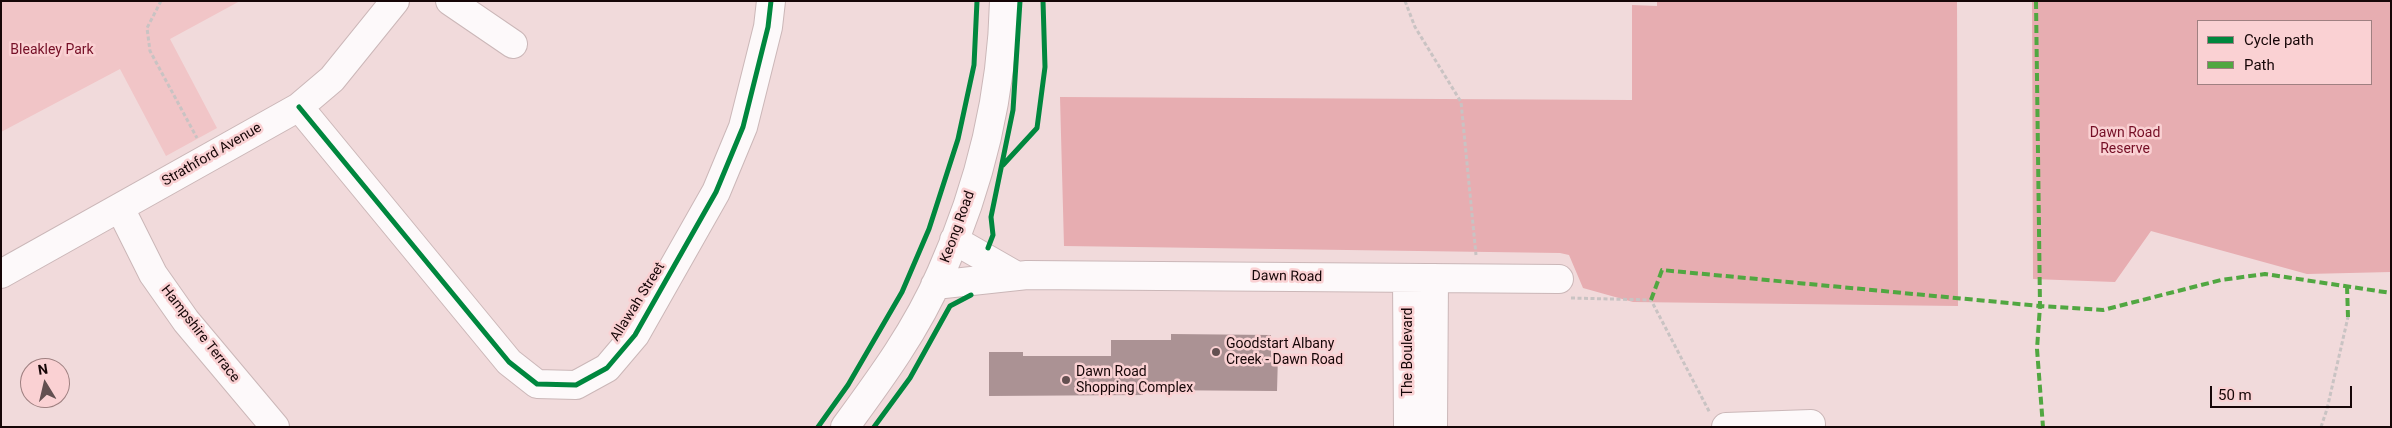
<!DOCTYPE html>
<style>
body{margin:0}
#map{position:relative;width:2392px;height:428px;overflow:hidden;background:#f1dadb;font-family:Roboto,sans-serif}
canvas{display:block}
.frame{position:absolute;inset:0;border:2px solid #160607;pointer-events:none}
.legend{position:absolute;left:2197px;top:20px;width:175px;height:65px;box-sizing:border-box;background:#fad1d3;border:1px solid #9f8081;margin:0;padding:6px 9px;list-style:none;font-size:15px;color:#160607}
.legend li{display:flex;align-items:center;gap:10px;height:25px}
.legend b{width:25px;border:1px solid #9f8081}
.north{position:absolute;left:20px;top:358px;width:50px;height:50px;box-sizing:border-box;background:#fad1d3;border:1px solid #9f8081;border-radius:50%;rotate:351deg;font-size:14px;font-weight:700;line-height:20px;text-align:center;color:#160607}
.north::after{content:'';display:block;margin:auto;width:18px;height:22px;background:#635051;clip-path:polygon(50% 0,100% 100%,50% 72%,0 100%)}
.scale{position:absolute;left:2210px;top:386px;width:142px;height:22px;box-sizing:border-box;border:2px solid #160607;border-top:0;padding-left:6px;font-size:15px;line-height:18px;white-space:nowrap;color:#160607;-webkit-text-stroke:4px #fad1d3;paint-order:stroke}
</style>
<div id="map">
<canvas width="2392" height="428"></canvas>
<div class="frame"></div>
<ul class="legend">
<li><b style="height:6px;background:#00873e"></b>Cycle path</li>
<li><b style="height:6px;background:#51a741"></b>Path</li>
</ul>
<div class="north">N</div>
<div class="scale">50 m</div>
</div>
<script>
const ctx = document.querySelector('canvas').getContext('2d');
ctx.lineJoin = 'round';
function fillPath(path, color) {
  ctx.fillStyle = color;
  ctx.fill(path, 'evenodd');
}
function trace(path, color, width, dash) {
  ctx.strokeStyle = color;
  ctx.lineWidth = width;
  ctx.lineCap = dash ? 'butt' : 'round';
  ctx.setLineDash(dash || []);
  ctx.stroke(path);
}
function drawText(font, color, halo, rows, align = 'center') {
  ctx.font = font + ' Roboto,sans-serif';
  ctx.lineWidth = 5;
  ctx.setLineDash([]);
  ctx.textBaseline = 'middle';
  ctx.strokeStyle = halo;
  ctx.fillStyle = color;
  for (const [text, x, y, turn = 0] of rows) {
    ctx.save();
    ctx.translate(x, y);
    ctx.rotate((+turn || 0) * Math.PI / 180);
    ctx.textAlign = isNaN(turn) ? turn : align;
    if (halo) ctx.strokeText(text, 0, 0);
    ctx.fillText(text, 0, 0);
    ctx.restore();
  }
}
fillPath(new Path2D(`
 M1 1H240L170 39 217 128 166 156 120 69 1 132Z`), '#f1c5c7');
fillPath(new Path2D(`
 M1657 1H1957L1958 306 1633 302 1583 288 1569 255 1560 253 1064 246 1060 97 1632 100V5L1657 6Z
 M2032 1H2391V272L2307 274 2151 231 2115 282 2033 279ZM2198 21H2371V84H2198Z`), '#e7adb1');
fillPath(new Path2D(`
 M1171 334 1271 335V355H1278L1277 391 1143 390V395L989 396V352H1023V356H1111V340H1171Z`), '#ab9294');
const minor = new Path2D(`
 M450 1 513 44
 M299 107 509 362 537 384 576 385 607 368 635 335 716 192 743 127 768 27 771 1
 M120 208 153 274 186 321 275 427
 M954 240 1015 275
 M1 274 299 107 332 79 395 1
 M1407 278 1408 427
 M935 285 1027 275 1559 279
 M845 427C881 378 917 329 941 273 979 188 1002 95 1004 1
 M1433 427 1434 278
 M1726 427 1811 424`);
trace(minor, '#cbb7b8', 30);
trace(new Path2D(`
 M161 1 147 28 150 51 197 138
 M1405 1 1415 27 1461 102 1476 255
 M1005 162 1037 128 1045 67 1043 1
 M1571 298 1651 300 1710 413
 M861 363 902 292 929 229 958 139 974 65 977 1
 M818 427 823 420
 M2321 427 2327 409 2348 317`), '#c9c3c3', 3, [4, 2.5]);
trace(minor, '#fdf9fa', 28);
trace(new Path2D(`
 M2036 1 2040 306 2037 349 2043 427
 M2347 286 2348 317
 M1651 300 1662 270 2040 306 2103 310 2221 280 2265 274 2391 293`), '#51a741', 4, [8, 4]);
trace(new Path2D(`
 M299 107 509 362 537 384 576 385 607 368 635 335 716 192 743 127 768 27 771 1
 M1003 165 1037 128 1045 67 1043 1
 M988 248 993 235 991 217 1013 110 1020 1
 M818 427 848 385 902 292 929 229 958 139 974 65 977 1
 M874 427 910 378 950 306 971 295`), '#00873e', 5);
for (const [x, y, r, color] of [
 [1216,352,5,"#635051"],
 [1066,380,5,"#635051"]
]) {
  const dot = new Path2D();
  dot.arc(x, y, r, 0, 2 * Math.PI);
  ctx.fillStyle = color;
  ctx.fill(dot);
  trace(dot, '#fad1d3', 2);
}
drawText('14px', '#750f26', '#fad1d3', [
 ["Bleakley Park",52,50],
 ["Dawn Road",2125,133],
 ["Reserve",2125,149]
]);
drawText('14px', '#160607', '#fad1d3', [
 ["Strathford Avenue",212,155,-30],
 ["Keong Road",958,227,-70],
 ["Dawn Road",1287,277,1],
 ["Allawah Street",638,302,-58],
 ["Hampshire Terrace",200,334,52],
 ["The Boulevard",1408,352,-90]
]);
drawText('14px', '#160607', '#fad1d3', [
 ["Goodstart Albany",1226,344],
 ["Creek - Dawn Road",1226,360],
 ["Dawn Road",1076,372],
 ["Shopping Complex",1076,388]
], 'left');
</script>
